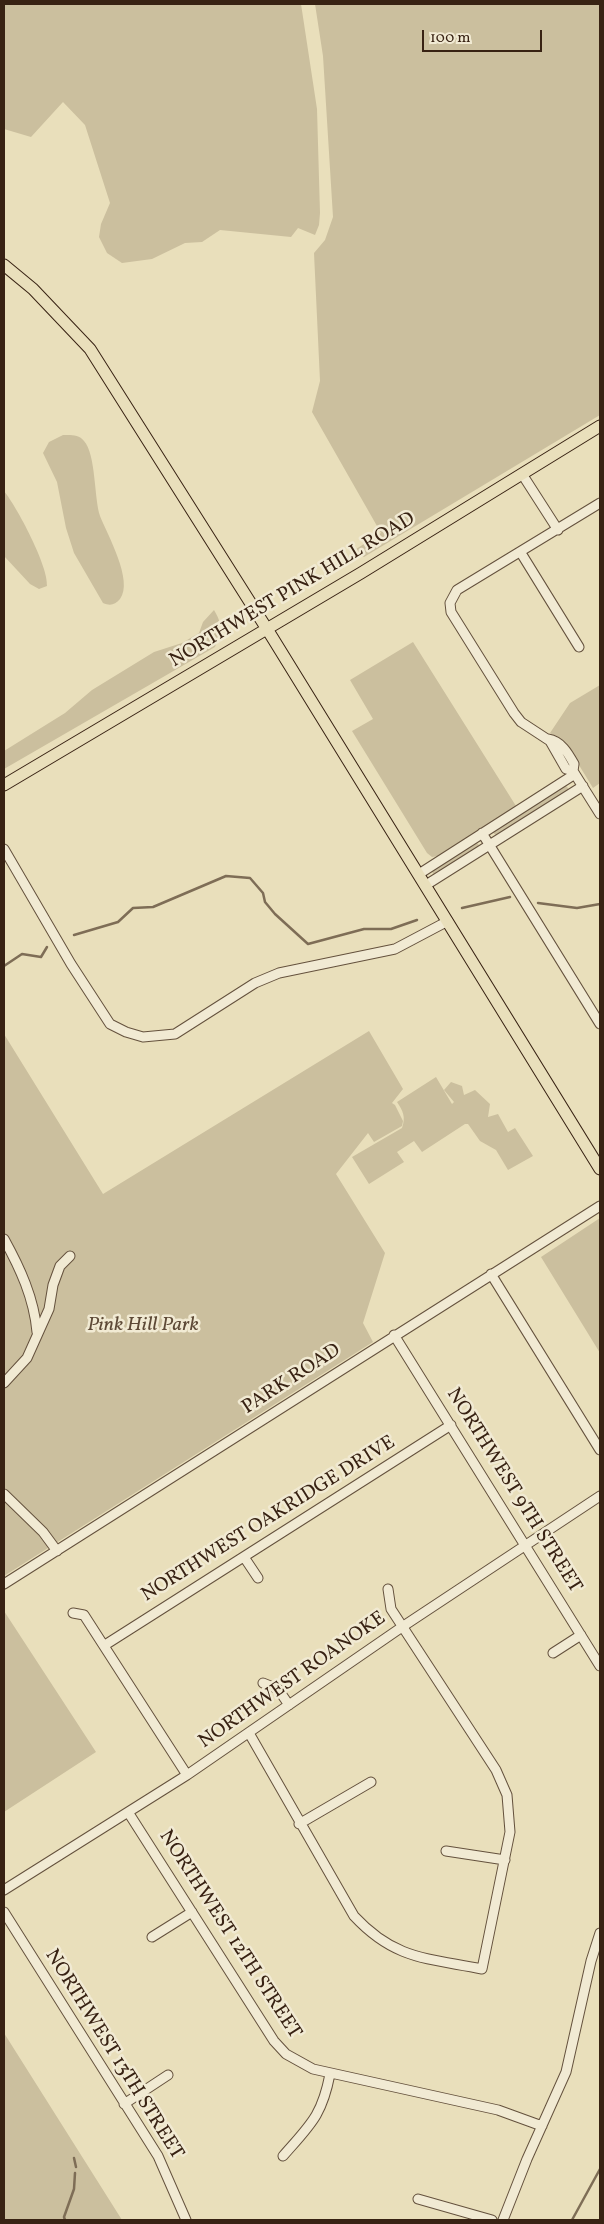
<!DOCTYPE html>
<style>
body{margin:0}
#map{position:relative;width:604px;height:2224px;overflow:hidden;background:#e9dfbb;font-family:Vollkorn,serif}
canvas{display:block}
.frame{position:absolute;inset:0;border:5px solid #382213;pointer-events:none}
.scale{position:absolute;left:422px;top:30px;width:120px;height:22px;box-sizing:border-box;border:2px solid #382213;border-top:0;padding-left:6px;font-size:15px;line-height:18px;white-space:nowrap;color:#382213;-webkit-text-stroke:4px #f1ead3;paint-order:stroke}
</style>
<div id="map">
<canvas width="604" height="2224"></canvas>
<div class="frame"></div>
<div class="scale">100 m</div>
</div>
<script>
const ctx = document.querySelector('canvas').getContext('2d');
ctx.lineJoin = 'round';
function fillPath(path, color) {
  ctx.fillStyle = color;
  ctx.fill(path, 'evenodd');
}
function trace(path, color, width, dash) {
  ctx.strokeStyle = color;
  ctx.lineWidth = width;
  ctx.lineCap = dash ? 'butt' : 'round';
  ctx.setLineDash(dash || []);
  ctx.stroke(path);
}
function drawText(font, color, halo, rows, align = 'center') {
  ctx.font = font + ' Vollkorn,serif';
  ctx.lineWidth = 5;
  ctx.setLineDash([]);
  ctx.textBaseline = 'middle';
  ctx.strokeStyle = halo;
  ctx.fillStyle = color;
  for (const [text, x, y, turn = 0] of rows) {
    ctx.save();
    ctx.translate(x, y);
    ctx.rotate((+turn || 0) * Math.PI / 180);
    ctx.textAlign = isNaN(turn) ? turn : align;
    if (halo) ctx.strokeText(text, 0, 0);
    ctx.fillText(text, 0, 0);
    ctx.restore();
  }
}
fillPath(new Path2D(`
 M4 4H301L317 109 320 213 319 225 315 235 298 228 291 237 220 230 202 242 185 243 152 259 122 263 107 253 99 237 101 224 110 203 85 125 63 102 31 137 4 129Z
 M315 4H600V415L364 557 353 551 381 533 312 412 320 381 314 253 325 240 333 217 323 56Z
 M63 435C70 435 79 434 84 441 96 454 94 498 100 516 107 534 134 581 120 599 115 605 110 606 103 603L74 553 66 528 57 482 43 453 49 442Z
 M4 491C17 507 49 567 47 586L39 589 30 584 4 556Z
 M214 610C223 625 221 630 215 647L4 769V751L65 713 92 690 154 652 182 643 199 633 203 622Z
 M413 642 516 806 438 856 432 857 427 853 352 731 373 719 350 680Z
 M600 685V783L593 788 566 744 550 733 570 703Z
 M565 785 568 788V791L497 836 492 832Z
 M476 842 479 845 477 848 433 874 432 871C447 862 460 851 476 842Z
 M369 1031 403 1089 392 1103 395 1105 403 1121 402 1126 374 1142 368 1133 336 1174 385 1253 363 1323 373 1342 4 1576V1034L103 1194Z
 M436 1077 452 1104 454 1102 444 1090 451 1082 462 1086 464 1095 475 1090 490 1104 488 1117 498 1114 508 1132 515 1128 533 1156 508 1170 496 1150 480 1141 468 1124H465L422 1152 414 1141 397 1152 404 1162 369 1184 352 1157 402 1128C406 1117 403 1111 397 1102Z
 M600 1218V1353L541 1257Z
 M4 1611 96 1752 4 1812Z
 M4 2033 122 2220H4Z`), '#cbbf9e');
trace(new Path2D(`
 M538 903 577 908 600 904
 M462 908 510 897
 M74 935 118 922 133 908 153 907 226 876 250 878 263 893 265 902 275 914 308 944 364 929H391L417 920
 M4 966 22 954 41 957 47 947
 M74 2158 76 2167
 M65 2220 64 2217 74 2189 75 2173
 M572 2220 600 2169`), '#7e6d56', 2.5);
const minor = new Path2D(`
 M522 474 558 530
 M600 503 457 590 450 603 451 612 514 713 521 722 550 741 566 769 573 771 600 814
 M521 553 579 647
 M548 739C561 741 568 753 574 764L573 771
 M482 833 600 1024
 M4 849 71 964 110 1024 126 1032 143 1037 175 1034 255 983 279 973 395 949 448 921
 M419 874 575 774
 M426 885 583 786
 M4 1239C20 1268 34 1298 37 1332
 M491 1274 600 1450
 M394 1335 600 1666
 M4 1383 27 1358 49 1309 53 1285 60 1266 70 1256
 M4 1494 43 1532 57 1551
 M244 1557 258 1578
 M4 1584 600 1206
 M73 1613 84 1615 187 1775
 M105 1645 451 1425
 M553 1653 581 1635
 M263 1683 278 1689 289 1705
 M249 1733 354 1916C395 1960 427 1958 482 1969L510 1832 507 1795 496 1770 391 1609 388 1589
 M128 1812 274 2041 286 2054 313 2069 498 2110 542 2126
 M299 1824 371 1782
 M446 1851 505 1860
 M4 1890 187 1775 402 1627 600 1496
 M4 1912 158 2156 186 2220
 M152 1937 192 1912
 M124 2104 168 2075
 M283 2156C310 2125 322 2116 330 2074
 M418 2199 492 2220
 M503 2220 527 2159 566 2072 591 1961 600 1933`);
const major = new Path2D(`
 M4 265 33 289 90 349 272 637 600 1169
 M4 785 361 573 600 426`);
trace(minor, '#64513d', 11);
trace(major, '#382213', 13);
trace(minor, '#f1ead3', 9);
trace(major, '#e9dfbb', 11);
drawText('20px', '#382213', '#f1ead3', [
 ["NORTHWEST PINK HILL ROAD",293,591,-31],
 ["PARK ROAD",292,1380,-33],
 ["NORTHWEST 9TH STREET",513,1491,58],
 ["NORTHWEST OAKRIDGE DRIVE",269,1520,-32],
 ["NORTHWEST ROANOKE",293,1681,-35],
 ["NORTHWEST 12TH STREET",229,1935,57],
 ["NORTHWEST 13TH STREET",113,2055,58]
]);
drawText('italic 20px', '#5d4936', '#f1ead3', [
 ["Pink Hill Park",143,1326]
]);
</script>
